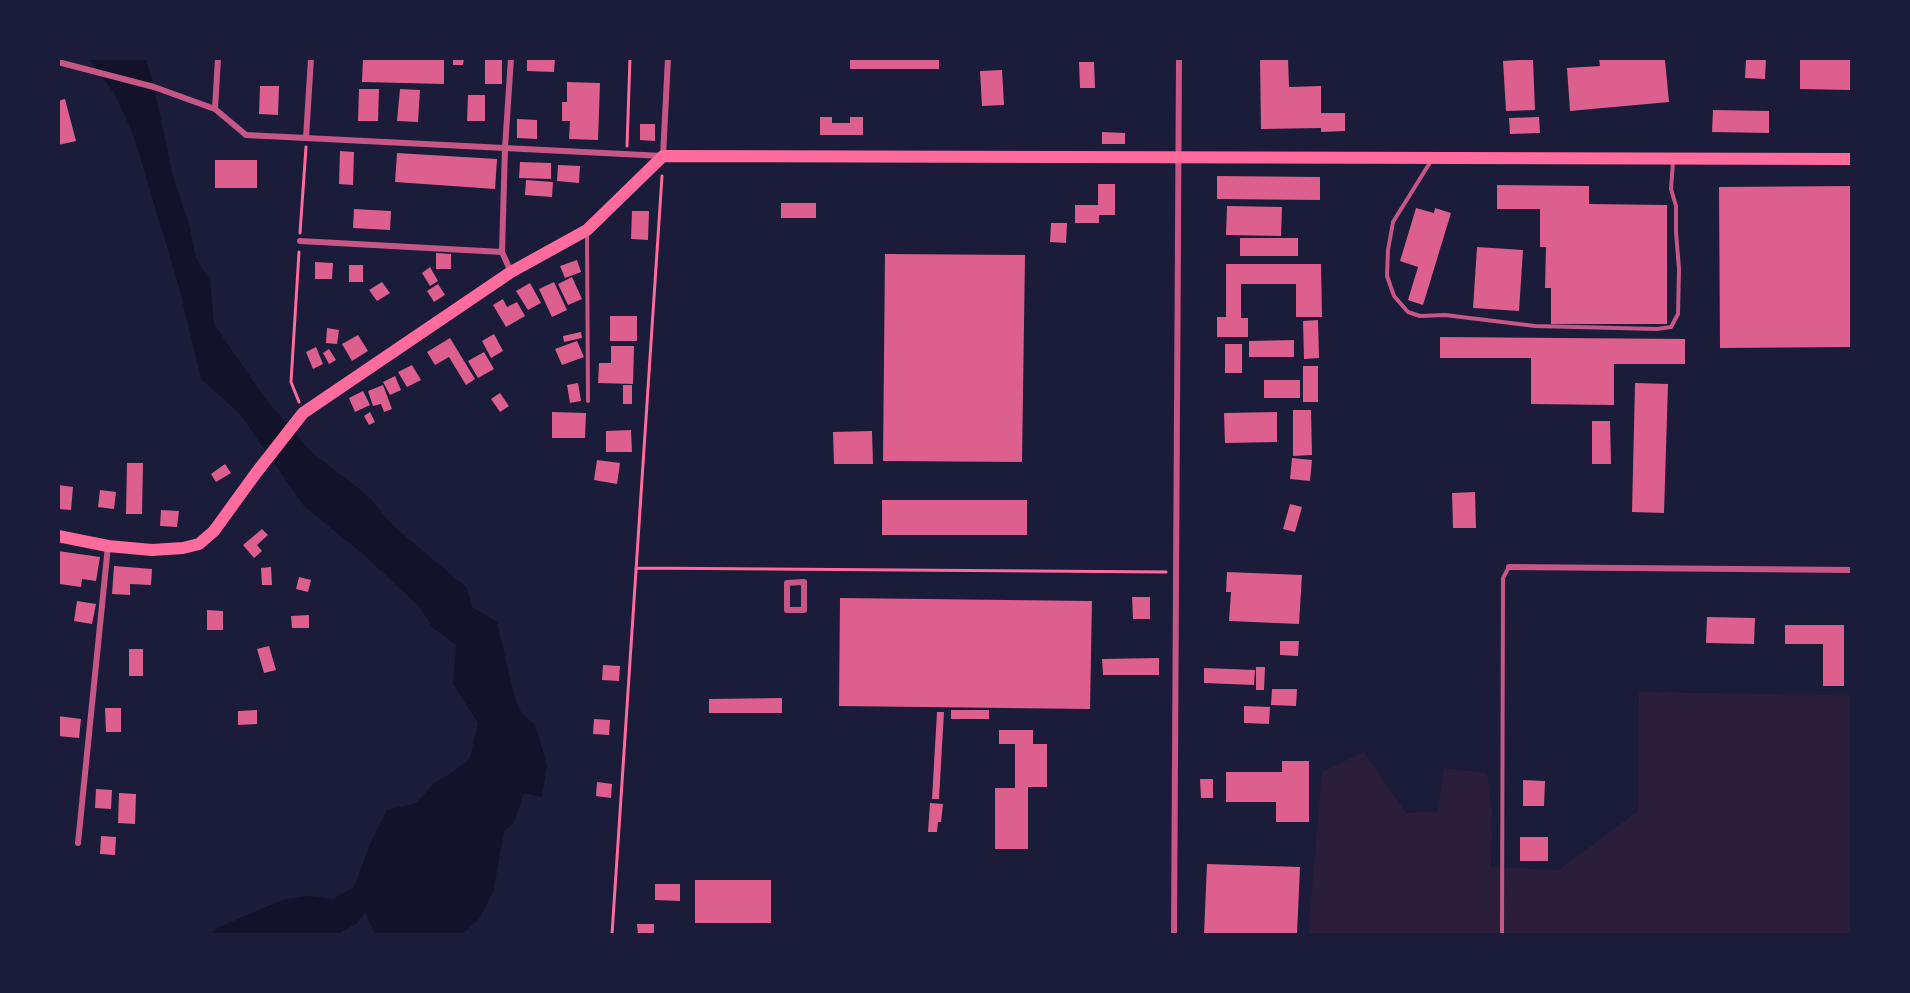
<!DOCTYPE html>
<style>
body{margin:0}
#map{position:relative;width:1910px;height:993px;overflow:hidden;background:#1b1b3a;font-family:"Space Grotesk",sans-serif}
canvas{display:block}
.frame{position:absolute;inset:0;border:60px solid #1b1b3a;pointer-events:none}
</style>
<div id="map">
<canvas width="1910" height="993"></canvas>
<div class="frame"></div>
</div>
<script>
const ctx = document.querySelector('canvas').getContext('2d');
ctx.lineJoin = 'round';
function fillPath(path, color) {
  ctx.fillStyle = color;
  ctx.fill(path, 'evenodd');
}
function trace(path, color, width, dash) {
  ctx.strokeStyle = color;
  ctx.lineWidth = width;
  ctx.lineCap = dash ? 'butt' : 'round';
  ctx.setLineDash(dash || []);
  ctx.stroke(path);
}
fillPath(new Path2D(`
 M1639 692 1851 695V934H1308L1322 772 1364 752 1406 813 1438 811 1444 768 1487 773 1492 812 1491 867 1559 870 1638 811Z`), '#2a1e3b');
fillPath(new Path2D(`
 M89 59H146L154 87 173 177 189 225 196 258 210 281 214 324 264 397 310 451 368 496 393 526 467 588 472 607 497 622 514 695 521 712 535 725 547 766 542 797 524 793 514 822 504 832 493 892 478 920 462 934H375L365 913 356 924 341 932 340 934H211L217 928 282 900 308 896 333 899 354 887 370 844 387 810 417 803 433 784 454 771 470 758 478 723 453 684 456 645 433 628 419 606 364 555 304 506 239 413 201 379 179 287 134 137 115 94Z`), '#12122b');
fillPath(new Path2D(`
 M363 58H444V84L362 82Z
 M453 58H464L463 65H453Z
 M527 58H555L554 72 527 71Z
 M850 58H939V69H850Z
 M1599 58 1665 60 1669 102 1570 111 1567 68 1600 66Z
 M1746 58H1766L1765 79 1745 78Z
 M1800 58H1852V90L1800 89Z
 M485 59H502V84H485Z
 M1260 59H1288L1289 87 1321 86V113H1345V131L1321 132V128L1261 129Z
 M1533 59 1535 110 1506 111 1503 61Z
 M1079 62H1094L1095 88H1080Z
 M1002 70 1004 105 982 106 980 71Z
 M567 82 600 83 598 140 569 139 570 121H562V102H567Z
 M260 86H279L278 115 259 114Z
 M359 89H379L378 121H358Z
 M400 89 420 90 418 122 397 121Z
 M468 95H485V121H467Z
 M65 99 76 141 58 145V101Z
 M1713 110 1769 111V133L1712 132Z
 M820 117H832V123H850V117H863V135H820Z
 M1539 117 1540 133 1510 134 1509 118Z
 M517 119 537 120V139L517 138Z
 M640 124H655V141L640 140Z
 M1102 132 1125 133V144H1102Z
 M340 151 354 152 353 185 339 184Z
 M397 153 497 159 495 189 395 182Z
 M215 160H257V188H215Z
 M520 162 551 163V179L519 178Z
 M558 165 580 166 579 183 557 181Z
 M1217 176 1320 177V200L1217 199Z
 M526 180 553 182 552 197 525 195Z
 M1098 184H1115V215H1099V223H1075V205H1098Z
 M1497 185 1589 186V204L1667 205V324H1551V288H1545L1546 247H1540V209H1497Z
 M1852 186V347L1720 348 1719 187Z
 M781 203H816V218H781Z
 M1227 206 1282 207 1281 236 1226 235Z
 M1416 208 1434 213 1435 208 1451 213 1423 305 1408 300 1418 267 1400 261Z
 M354 209 391 211 390 230 353 228Z
 M632 211H649L648 240 631 239Z
 M1051 223H1067L1066 243 1050 242Z
 M1240 238H1298V256H1240Z
 M1477 247 1523 250 1519 311 1473 308Z
 M436 253 451 254V269H436Z
 M885 254 1025 255 1022 462 883 461Z
 M577 260 581 272 565 278 560 266Z
 M315 262 333 263 332 279H315Z
 M1226 264H1321L1322 317H1296V284H1241V318H1248V337H1217V317H1226Z
 M349 265H363V282H349Z
 M430 267 438 281 430 286 422 273Z
 M572 277 582 299 568 305 558 284Z
 M382 282 390 293 377 301 369 290Z
 M554 282 567 310 552 317 539 289Z
 M530 283 541 303 528 310 516 291Z
 M438 284 445 295 434 302 427 291Z
 M503 299 507 307 517 302 525 316 506 327 493 305Z
 M610 316H637V341H610Z
 M1318 320 1319 358 1304 359 1303 321Z
 M327 328 339 330 337 344 326 343Z
 M581 332 582 338 564 342 563 336Z
 M494 334 503 351 491 358 482 341Z
 M358 335 368 351 352 361 342 344Z
 M1440 337 1685 339V364H1614V405L1531 404V358H1440Z
 M450 338 475 379 466 385 449 357 435 365 427 352Z
 M1294 340V357H1249V341Z
 M577 341 584 357 562 365 555 349Z
 M1225 344H1242V373H1225Z
 M611 346H634L633 384 598 383 599 363H611Z
 M316 347 323 364 313 369 306 352Z
 M329 349 336 360 329 364 323 353Z
 M484 352 494 369 478 378 468 361Z
 M412 365 421 380 407 387 398 372Z
 M1303 366H1318V402H1303Z
 M395 376 401 390 390 395 383 382Z
 M1264 380H1300V398H1264Z
 M578 383 581 401 570 403 567 385Z
 M1635 383 1668 384 1664 513 1632 512Z
 M383 385 392 409 384 412 381 404 373 406 368 391Z
 M623 385H632V404H623Z
 M363 391 370 405 355 412 349 398Z
 M500 393 509 406 500 412 491 399Z
 M1293 410H1311L1312 455 1293 456Z
 M370 412 375 422 369 425 364 416Z
 M552 412 586 413 585 438H552Z
 M1277 412V442L1225 443 1224 413Z
 M1592 421H1610L1611 464H1592Z
 M631 430 632 452H606V431Z
 M872 431 873 464H834L833 432Z
 M1292 458 1312 460 1310 481 1290 479Z
 M597 460 620 463 617 484 594 480Z
 M127 463H143L142 514H126Z
 M225 464 231 473 216 482 211 474Z
 M58 485 73 487 71 510 58 509Z
 M100 490 116 492 114 509 98 507Z
 M1475 492 1476 528H1453L1452 493Z
 M882 500H1027V535H882Z
 M1290 504 1302 507 1295 532 1283 529Z
 M161 510 179 511 177 527 160 526Z
 M262 529 268 535 257 545 262 551 254 558 243 545Z
 M58 551 100 557 96 581 82 579 81 587 60 584Z
 M114 566 152 569 151 585 130 584V595L112 594Z
 M271 567 272 585H262L261 568Z
 M1227 572 1302 575 1299 624 1229 621 1231 592H1226Z
 M299 577 311 580 308 592 296 589Z
 M1132 597H1150V619H1133Z
 M840 598 1092 601 1090 709 839 706Z
 M77 601 96 604 92 624 74 621Z
 M207 610 223 611V630H207Z
 M309 615V628H292L291 616Z
 M1707 617 1755 618 1754 644 1706 643Z
 M1785 625H1844V686H1823V644H1785Z
 M1280 641H1299L1298 656 1280 655Z
 M269 646 276 670 264 673 257 649Z
 M129 649H143V676H129Z
 M1159 658V675H1103L1102 659Z
 M603 665 620 666 619 681 602 680Z
 M1256 667H1265L1264 690H1256Z
 M1204 668 1255 670 1254 685 1204 683Z
 M1272 689H1297L1296 706 1271 705Z
 M782 698V713H709V699Z
 M1244 706 1270 707 1269 724 1244 723Z
 M105 708H121V732H106Z
 M257 710V724L238 725V711Z
 M951 710H989V719H951Z
 M937 712H944L939 799H932Z
 M58 716 81 719 79 738 58 736Z
 M594 719 610 720 609 735 593 734Z
 M999 730H1033V744H1047V787H1028V849H995V788H1015V744H999Z
 M1282 761H1309V822H1276V802H1226V772H1282Z
 M1200 779H1213V798H1201Z
 M1523 780 1545 781 1544 806H1523Z
 M597 782 612 784 611 798 596 796Z
 M96 789 112 790 111 809 95 808Z
 M119 793 136 794 135 824 118 823Z
 M930 803 943 804 941 822H938L937 832H928Z
 M101 836 116 837 115 855 100 854Z
 M1520 837H1548V861H1520Z
 M1207 864 1300 867 1297 934H1204Z
 M695 880H771V923H695Z
 M655 884H680V901L655 900Z
 M637 924H654V934H638Z`), '#dd5f8e');
trace(new Path2D(`
 M627 146 630 58
 M300 233 306 147
 M299 402 291 382 299 252
 M637 568 1166 572
 M612 934 662 176`), '#ff6b9d', 3);
trace(new Path2D(`
 M1431 161 1393 222 1388 250 1387 276 1394 296 1408 312 1420 316 1445 315 1535 326 1657 329 1671 327 1678 314 1679 269 1676 232V206L1671 189 1673 162
 M587 234 588 401
 M1502 934 1503 578 1509 567`), '#c65784', 4);
trace(new Path2D(`
 M511 58 505 148 502 252 511 272
 M58 62 154 87 215 109 246 135 663 156 668 58
 M215 109 218 58
 M306 138 311 58
 M300 241 502 252
 M1509 567 1852 570
 M804 582V610H787V583Z
 M78 843 108 546
 M1174 934 1179 58`), '#c65784', 6);
trace(new Path2D(`
 M58 536 108 546 152 550 183 548 199 544 214 531 256 473 303 413 511 272 587 230 663 156 1852 159`), '#ff6b9d', 12);
</script>
